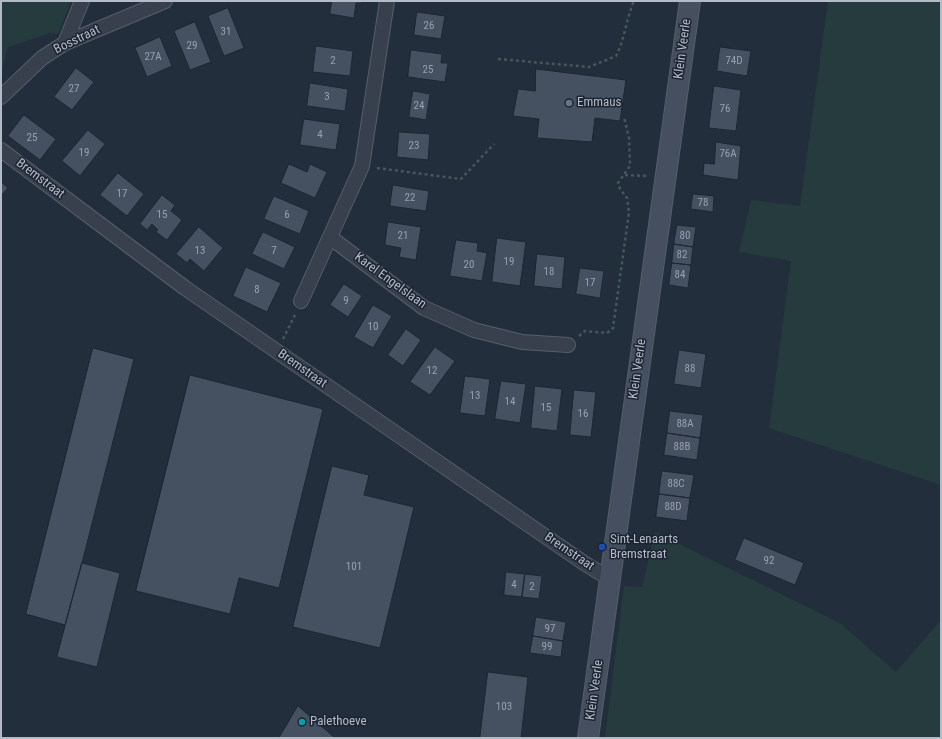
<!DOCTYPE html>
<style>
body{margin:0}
#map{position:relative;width:942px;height:739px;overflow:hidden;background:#232e3c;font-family:"Roboto Condensed",sans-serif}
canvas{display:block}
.frame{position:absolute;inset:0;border:2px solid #b3bbc8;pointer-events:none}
</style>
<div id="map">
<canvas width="942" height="739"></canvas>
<div class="frame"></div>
</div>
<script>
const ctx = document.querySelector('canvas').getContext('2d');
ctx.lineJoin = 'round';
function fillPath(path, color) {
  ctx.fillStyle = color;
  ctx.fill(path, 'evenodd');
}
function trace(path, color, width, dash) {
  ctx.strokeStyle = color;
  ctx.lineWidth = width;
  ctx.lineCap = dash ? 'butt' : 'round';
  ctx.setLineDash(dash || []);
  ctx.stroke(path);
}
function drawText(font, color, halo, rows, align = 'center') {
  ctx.font = font + ' "Roboto Condensed",sans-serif';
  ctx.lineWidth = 3;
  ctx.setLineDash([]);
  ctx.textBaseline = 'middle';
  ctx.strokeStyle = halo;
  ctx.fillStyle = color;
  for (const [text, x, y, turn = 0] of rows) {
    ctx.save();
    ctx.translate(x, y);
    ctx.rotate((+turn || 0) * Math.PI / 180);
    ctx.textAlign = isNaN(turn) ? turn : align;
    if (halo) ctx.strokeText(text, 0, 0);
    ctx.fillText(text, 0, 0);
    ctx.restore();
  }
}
fillPath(new Path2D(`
 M1 1H71L58 34 50 33 8 47 1 74Z
 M828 1H941V485L769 428 791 261 739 252 751 200 800 206Z
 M655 532 840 623 896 672 941 620V738H605L624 586 642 587Z`), '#253b3d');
const building = new Path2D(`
 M332 1H362V3H356L354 18 330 14Z
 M228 8 244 48 224 56 208 16Z
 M417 12 445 16 441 39 414 35Z
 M195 22 211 62 190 70 174 31Z
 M160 37 172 66 147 77 135 48Z
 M316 46 353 51 350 76 313 72Z
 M720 47 751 51 747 76 717 71Z
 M411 50 442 54 441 63H448L445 82 408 77Z
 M76 68 94 82 72 110 54 97Z
 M536 69 626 80 620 121 595 118 592 142 537 138 539 119 513 116 518 89 535 91Z
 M310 83 348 89 345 111 307 106Z
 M714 86 741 90 736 131 709 128Z
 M413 91 430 94 426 120 409 117Z
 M24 115 56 139 40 160 8 136Z
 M304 119 340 124 336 150 300 145Z
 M88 130 105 144 80 176 62 161Z
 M399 132 430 134 428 160 397 157Z
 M716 142 741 146 738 180 703 175 704 163 714 164Z
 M289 164 307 172 310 164 327 172 315 198 281 183Z
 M118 173 144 194 127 216 100 195Z
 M1 182 8 188 1 196Z
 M393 185 429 191 426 211 390 206Z
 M693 194 714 196 713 212 691 209Z
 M162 195 175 205 171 211 182 220 167 240 156 232 158 230 152 224 147 230 140 224Z
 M274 196 309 211 300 234 264 219Z
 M388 222 421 227 416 260 399 257 401 248 385 245Z
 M677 225 696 227 693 247 674 244Z
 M199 227 223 248 204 271 190 259 187 263 176 254Z
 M263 232 295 247 284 269 252 254Z
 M497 238 526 242 520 286 492 282Z
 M456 240 478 243 477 251 487 253 482 281 450 276Z
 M674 244 693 247 691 265 672 263Z
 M537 254 565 257 562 289 534 286Z
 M672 263 691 265 688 288 669 285Z
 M246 267 281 283 267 312 233 296Z
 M580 268 604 271 600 298 576 294Z
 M344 284 362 296 348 317 330 305Z
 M373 305 392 316 373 348 354 337Z
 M406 329 421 340 403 366 388 355Z
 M435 347 455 361 430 395 410 382Z
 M93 348 134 359 82 563 65 625 26 614Z
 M679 350 706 354 701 388 674 384Z
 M190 375 323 409 279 588 239 578 230 614 136 591Z
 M465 376 490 379 485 416 460 413Z
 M501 381 526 384 520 423 495 419Z
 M535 386 562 389 557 431 531 428Z
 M574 390 596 392 591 437 570 435Z
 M670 411 703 415 700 438 667 433Z
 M667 433 700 438 697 460 664 455Z
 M332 466 369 475 364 495 414 507 380 648 293 627Z
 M662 471 694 475 690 498 659 494Z
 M659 494 690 498 687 521 656 517Z
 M744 538 804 563 795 585 735 560Z
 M82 563 120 573 97 667 57 657Z
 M506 572 525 574 522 597 504 595Z
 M525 574 542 576 539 599 522 597Z
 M536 617 566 622 563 641 533 636Z
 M533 636 563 641 561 657 530 653Z
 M488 672 528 677 521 738H480Z
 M298 706 335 738H279Z`);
fillPath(building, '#455160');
trace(building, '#1e2733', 1);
const minor = new Path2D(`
 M65 43 82 1
 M1 97 42 58 65 43 165 1
 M1 150 185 288 584 563 610 579
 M331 238 424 308 474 330 522 342 568 345
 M301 301 362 166 387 1`);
const secondary = new Path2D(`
 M588 738 690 1`);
trace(minor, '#555e6a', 16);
trace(secondary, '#555e6a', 22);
trace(new Path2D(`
 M498 59 589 67 616 56C625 39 626 19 634 1
 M377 168 461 179 494 144
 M625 175 648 176
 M579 336 585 331 607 333 613 328 629 212 627 198 620 189 618 183 630 166 629 138 624 117
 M283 339 295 315`), '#43585a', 2.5, [3, 3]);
trace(minor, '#37404c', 14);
trace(secondary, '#454f5f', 20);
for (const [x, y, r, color] of [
 [569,103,4,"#6b7280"],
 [602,547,4,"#1a4fb4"],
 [302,722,4,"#0f9aa8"]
]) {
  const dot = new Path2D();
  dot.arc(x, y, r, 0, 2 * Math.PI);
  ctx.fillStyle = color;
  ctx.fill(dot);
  trace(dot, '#1c2531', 1.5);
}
drawText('11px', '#98a0ae', null, [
 ["26",429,26],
 ["31",226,32],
 ["29",192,46],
 ["27A",153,57],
 ["2",333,61],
 ["74D",734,61],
 ["25",428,70],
 ["27",74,89],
 ["3",327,97],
 ["24",419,106],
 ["76",725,109],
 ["4",320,135],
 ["25",32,138],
 ["23",414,146],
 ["19",84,153],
 ["76A",728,154],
 ["17",122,194],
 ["22",410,198],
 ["78",703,203],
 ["15",162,215],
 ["6",287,215],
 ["21",403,236],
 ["80",685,236],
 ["13",200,251],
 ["7",274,251],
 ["82",682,255],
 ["19",509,262],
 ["20",469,265],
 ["18",549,272],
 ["84",680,275],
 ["17",590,283],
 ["8",257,290],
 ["9",346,301],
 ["10",373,327],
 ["88",690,369],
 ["12",432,371],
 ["13",475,396],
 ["14",510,402],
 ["15",546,408],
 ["16",583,414],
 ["88A",685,424],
 ["88B",682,447],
 ["88C",676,484],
 ["88D",673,507],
 ["92",769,561],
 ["101",354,567],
 ["4",514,585],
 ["2",532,587],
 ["97",550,629],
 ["99",547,647],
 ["103",504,707]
]);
drawText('13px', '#b3bbc8', '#1c2531', [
 ["Bosstraat",77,40,-26],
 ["Klein Veerle",683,49,-82],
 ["Bremstraat",40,179,37],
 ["Karel Engelslaan",390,281,36],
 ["Bremstraat",302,369,35],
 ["Klein Veerle",638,369,-82],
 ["Bremstraat",569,552,34],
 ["Klein Veerle",595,690,-82]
]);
drawText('13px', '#b3bbc8', '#1c2531', [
 ["Emmaus",577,103],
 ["Sint-Lenaarts",610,540],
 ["Bremstraat",610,555],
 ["Palethoeve",310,722]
], 'left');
</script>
